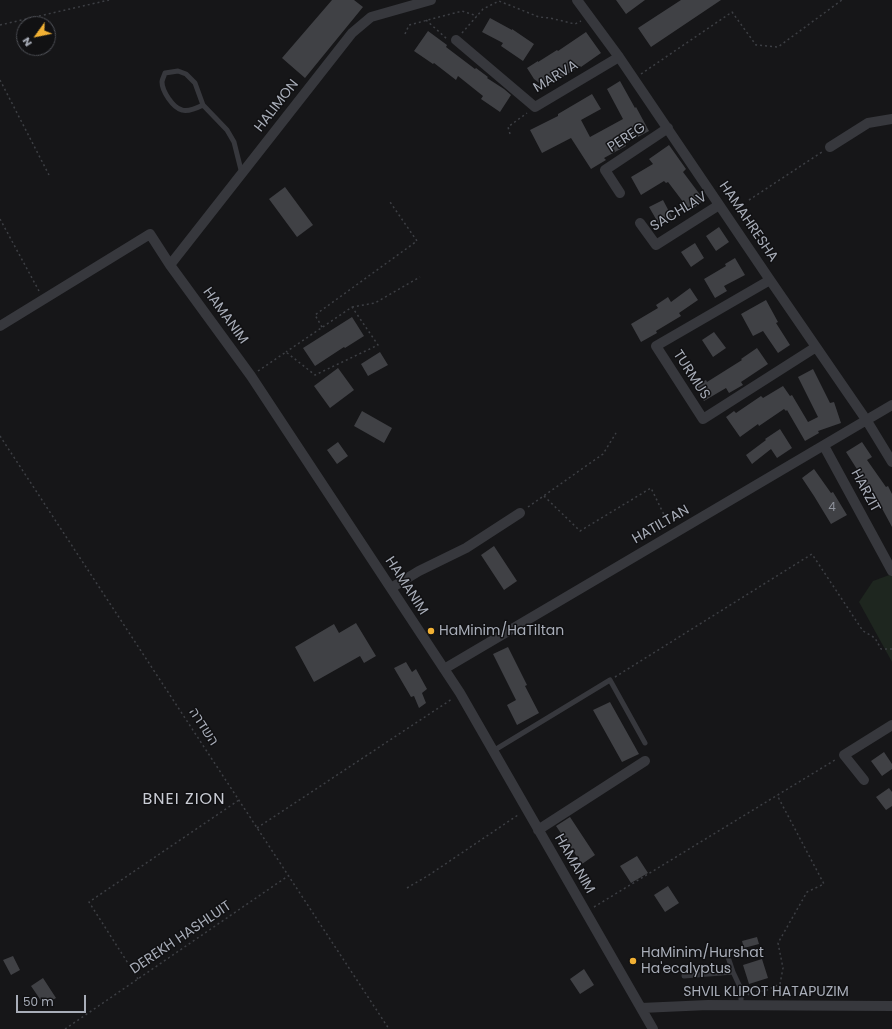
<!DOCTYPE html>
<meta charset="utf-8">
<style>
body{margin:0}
#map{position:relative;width:892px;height:1029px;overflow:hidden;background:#161618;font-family:Poppins,sans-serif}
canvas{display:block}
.north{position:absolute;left:16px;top:16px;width:40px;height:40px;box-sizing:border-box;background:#111113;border:1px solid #4d4f55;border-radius:50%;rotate:237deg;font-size:11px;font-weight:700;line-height:16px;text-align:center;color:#a8adb8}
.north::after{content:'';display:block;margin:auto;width:14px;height:18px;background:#f2b134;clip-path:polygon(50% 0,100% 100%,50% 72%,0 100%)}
.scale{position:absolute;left:16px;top:995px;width:70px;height:18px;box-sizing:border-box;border:2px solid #a8adb8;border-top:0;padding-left:5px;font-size:12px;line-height:14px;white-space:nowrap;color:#a8adb8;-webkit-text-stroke:3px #111113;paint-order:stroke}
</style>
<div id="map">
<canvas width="892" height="1029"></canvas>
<div class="north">N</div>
<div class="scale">50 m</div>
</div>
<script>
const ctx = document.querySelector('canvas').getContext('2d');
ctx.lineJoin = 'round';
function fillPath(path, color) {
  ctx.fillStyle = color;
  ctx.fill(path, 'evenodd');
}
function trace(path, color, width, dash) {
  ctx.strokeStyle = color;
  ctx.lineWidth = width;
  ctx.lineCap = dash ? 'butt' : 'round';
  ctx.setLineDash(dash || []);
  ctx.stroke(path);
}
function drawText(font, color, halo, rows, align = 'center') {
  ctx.font = font + ' Poppins,Heebo,sans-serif';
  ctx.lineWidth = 3;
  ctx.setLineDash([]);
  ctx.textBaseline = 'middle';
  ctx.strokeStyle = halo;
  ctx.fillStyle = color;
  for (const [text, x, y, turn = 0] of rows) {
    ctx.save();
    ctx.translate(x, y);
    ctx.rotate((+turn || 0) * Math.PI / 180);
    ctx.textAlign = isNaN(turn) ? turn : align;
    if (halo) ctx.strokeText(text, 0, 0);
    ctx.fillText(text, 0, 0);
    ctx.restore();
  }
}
fillPath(new Path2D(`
 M892 574V662L859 602 873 581Z`), '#1e261f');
fillPath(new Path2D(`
 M332 0H354L363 7 305 78 282 58Z
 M616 0H645L626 14Z
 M681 0H721L651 47 638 28Z
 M490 18 512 30V29L534 44 523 61 501 46 503 43 482 32Z
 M428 31 447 45 446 47 475 69 476 68 488 77 487 78 504 89 511 95 500 112 481 99 483 96 458 76 456 80 434 63 433 64 414 51Z
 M586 32 601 53 581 67 580 66 558 80 556 76 542 85 534 79 527 68 538 61V62L557 50 558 51Z
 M620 81 635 108 636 107 649 131 625 144 626 146 604 158 606 160 591 169 571 138 542 153 530 130 558 116V114L592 94 601 109 581 120 590 137 623 119 607 89Z
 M669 145 686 169 683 172 704 200 690 211 668 182 666 183 664 181 641 195 631 177 653 164 649 159Z
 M285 187 313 225 297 237 269 199Z
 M663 200 673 219 660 226 649 207Z
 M719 227 729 242 716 251 706 236Z
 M695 243 704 258 691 267 681 252Z
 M735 258 745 275 724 286 727 291 715 298 704 279 726 266 725 264Z
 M690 288 698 300 679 313 681 316 656 331 657 333 641 342 631 324 658 308 656 305 668 297 671 302Z
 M766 300 778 322 776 323 790 345 778 353 763 331 753 336 741 314Z
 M352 317 364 336 345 348 344 347 315 366 303 348Z
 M714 332 726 348 713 357 702 340Z
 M757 348 768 364 741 382 743 385 729 393 726 388 704 401 695 386 706 380 707 382 742 360 741 359Z
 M380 352 388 365 368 376 361 364Z
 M338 368 354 390 330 408 314 386Z
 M813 369 830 403 834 402 841 423 818 431 819 433 805 441 787 410 786 411 784 409 759 426 758 424 740 437 726 417 734 411 736 413 761 396 763 398 783 386 790 396 792 395 808 422 818 417 798 377Z
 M362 411 392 428 384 443 354 426Z
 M780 429 792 448 777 458 771 449 752 464 746 455 766 440 765 439Z
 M338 442 348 456 337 464 327 450Z
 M862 442 872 457 867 460 886 487 888 486 892 494V527L871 488 867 491 859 479 862 477 846 452Z
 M814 469 831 493 833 492 847 515 831 524 814 496 802 478Z
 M494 546 517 581 504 590 481 555Z
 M356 623 376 656 364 663 360 656 314 682 295 647 334 624 339 633Z
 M508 647 527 685 525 686 539 713 517 725 507 705 516 700 493 654Z
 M406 662 412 672 416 669 427 689 422 693 426 703 419 708 414 696 411 697 394 668Z
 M610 702 639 754 622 762 593 710Z
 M884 752 892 764V769L882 776 871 761Z
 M889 788 892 792V806L886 810 876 797Z
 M570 817 595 855 582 864 556 826Z
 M637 856 648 873 631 883 620 866Z
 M668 886 679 903 665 912 654 895Z
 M757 937 759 944 744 948 742 941Z
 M13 956 20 970 11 975 3 960Z
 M762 959 768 978 749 984 743 965Z
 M584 969 594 985 580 994 570 979Z
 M43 978 56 998 44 1005 31 986Z`), '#404145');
trace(new Path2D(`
 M426 20 447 39
 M0 25 109 0
 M462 33 483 9 499 1 539 17 550 18 575 24 581 21
 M405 34 409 25 462 11 477 16
 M641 74 732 12 756 45 778 47 842 0
 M0 80 49 175
 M510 134 508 127 527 113
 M749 200 822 152
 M0 219 39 291
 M352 307 375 303 420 277
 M322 327 315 315 417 241 390 202
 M258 371 286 352 315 375 378 345 352 307 286 352
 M0 436 389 1029
 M544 496 580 531 651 488 669 525
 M528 507 603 454 616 433
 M615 677 812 554 863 631 875 638 881 649H892
 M257 828 452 699
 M407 888 429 875 518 815
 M594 907 835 760
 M138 979 89 902 239 800
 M748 995 750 992 765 991 780 984 783 968 778 943 807 892 824 884 777 795
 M65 1029 288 876`), '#3d3f44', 1.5, [2, 3]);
trace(new Path2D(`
 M203 105C197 108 188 112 182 110 173 108 162 91 162 82 162 80 164 76 165 73L178 71 186 74 195 83 203 105 227 130 234 142 242 174
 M493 751 610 680 645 743
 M726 951 733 972
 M684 976 733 972 741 989V1006`), '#37383d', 5);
trace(new Path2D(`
 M577 0 619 57 770 280 867 421 892 462
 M456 40 535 107 619 57
 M830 147 868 123 892 119
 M620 193 605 170 668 128
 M640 223 656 245 719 205
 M170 265 352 33 371 17 431 0
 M770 280 656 346 703 419 816 347
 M0 326 150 234 170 265 251 376 460 693 653 1029
 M824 446 892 571
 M391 588 419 571 466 548 520 513
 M444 669 892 405
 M864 780 844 755 892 725
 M538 830 645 761
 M641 1008 708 1005 892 1006`), '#37383d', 10);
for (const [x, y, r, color] of [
 [431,631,4,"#f2b134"],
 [633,961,4,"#f2b134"]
]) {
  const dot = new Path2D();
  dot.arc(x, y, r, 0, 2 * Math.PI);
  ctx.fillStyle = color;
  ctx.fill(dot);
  trace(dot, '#111113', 1.5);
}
drawText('12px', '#8e929b', null, [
 ["4",832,508]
]);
drawText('14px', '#a8adb8', '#111113', [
 ["MARVA",556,77,-31],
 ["HALIMON",277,106,-52],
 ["PEREG",627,138,-33],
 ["SACHLAV",679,212,-31],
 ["HAMAHRESHA",748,222,56],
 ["HAMANIM",225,316,54],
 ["TURMUS",691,375,57],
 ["HARZIT",865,491,62],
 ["HATILTAN",661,525,-30],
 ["HAMANIM",406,586,57],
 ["השדרה",203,727,57],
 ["HAMANIM",574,864,60],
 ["DEREKH HASHLUIT",181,938,-34],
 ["SHVIL KLIPOT HATAPUZIM",766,992]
]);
drawText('14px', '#a8adb8', '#111113', [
 ["HaMinim/HaTiltan",439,631],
 ["HaMinim/Hurshat",641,953],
 ["Ha'ecalyptus",641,969]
], 'left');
ctx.letterSpacing = '1px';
drawText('16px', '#c9ccd4', '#111113', [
 ["BNEI ZION",184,800]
]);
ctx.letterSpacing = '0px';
</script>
